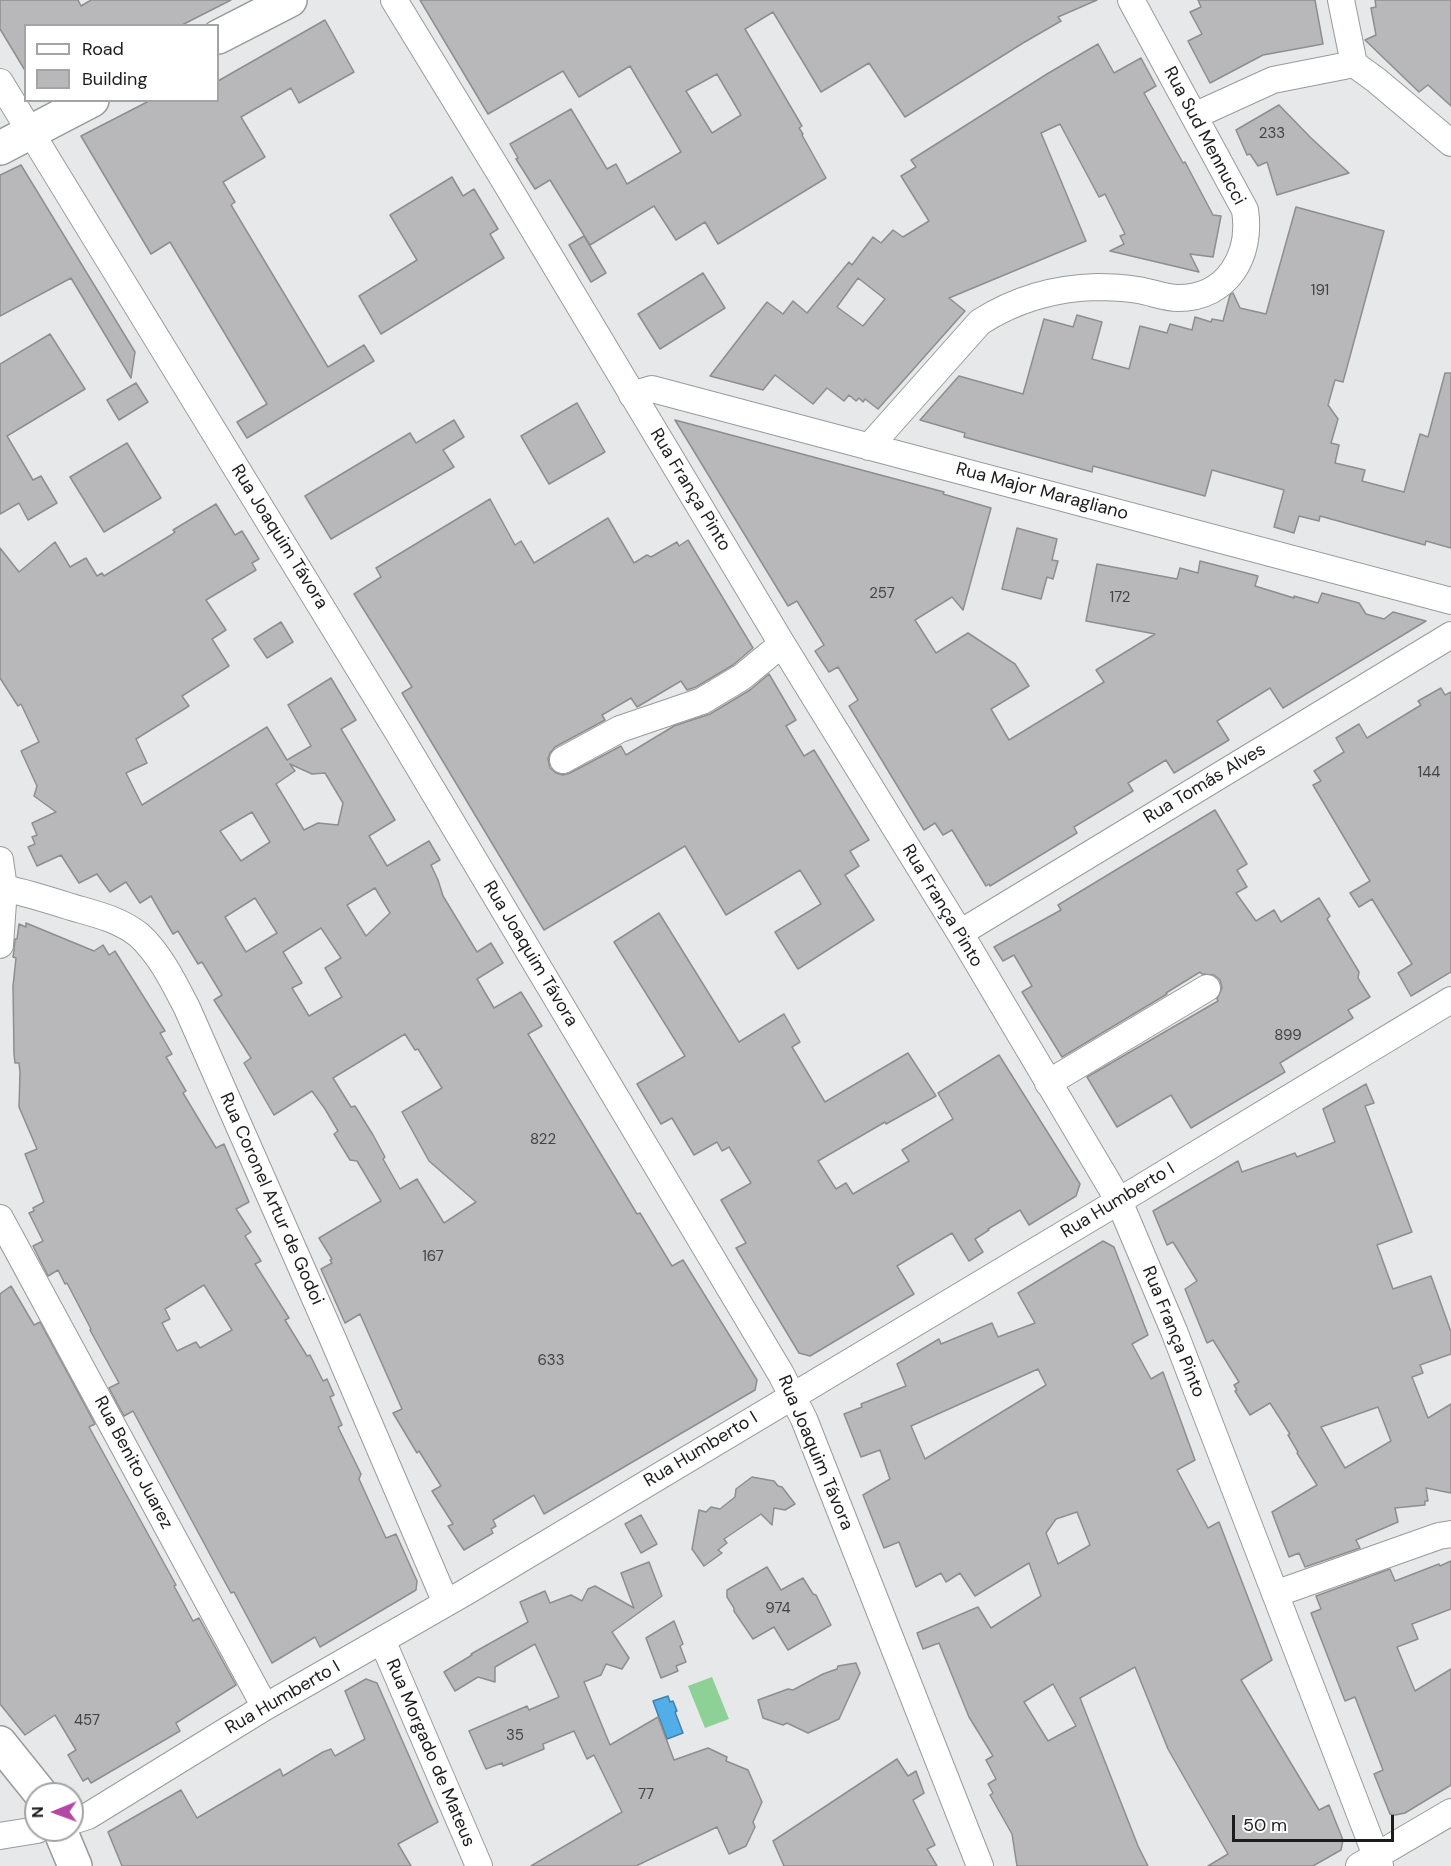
<!DOCTYPE html>
<meta charset="utf-8">
<style>
body{margin:0}
#map{position:relative;width:1451px;height:1866px;overflow:hidden;background:#e7e8e9;font-family:"DM Sans",sans-serif}
canvas{display:block}
.legend{position:absolute;left:24px;top:24px;width:195px;height:78px;box-sizing:border-box;background:#fff;border:2px solid #a4a4a5;margin:0;padding:8px 10px;list-style:none;font-size:18px;color:#1c1c1d}
.legend li{display:flex;align-items:center;gap:12px;height:30px}
.legend b{width:30px;border:2px solid #a4a4a5}
.north{position:absolute;left:24px;top:1782px;width:60px;height:60px;box-sizing:border-box;background:#fff;border:2px solid #a4a4a5;border-radius:50%;rotate:269deg;font-size:16px;font-weight:700;line-height:24px;text-align:center;color:#1c1c1d}
.north::after{content:'';display:block;margin:auto;width:21px;height:27px;background:#b548a6;clip-path:polygon(50% 0,100% 100%,50% 72%,0 100%)}
.scale{position:absolute;left:1232px;top:1815px;width:162px;height:27px;box-sizing:border-box;border:3px solid #1c1c1d;border-top:0;padding-left:8px;font-size:18px;line-height:21px;white-space:nowrap;color:#1c1c1d;-webkit-text-stroke:4px #fff;paint-order:stroke}
</style>
<div id="map">
<canvas width="1451" height="1866"></canvas>
<ul class="legend">
<li><b style="height:8px;background:#fff"></b>Road</li>
<li><b style="height:16px;background:#b8b8ba"></b>Building</li>
</ul>
<div class="north">N</div>
<div class="scale">50 m</div>
</div>
<script>
const ctx = document.querySelector('canvas').getContext('2d');
ctx.lineJoin = 'round';
function fillPath(path, color) {
  ctx.fillStyle = color;
  ctx.fill(path, 'evenodd');
}
function trace(path, color, width, dash) {
  ctx.strokeStyle = color;
  ctx.lineWidth = width;
  ctx.lineCap = dash ? 'butt' : 'round';
  ctx.setLineDash(dash || []);
  ctx.stroke(path);
}
function drawText(font, color, halo, rows, align = 'center') {
  ctx.font = font + ' "DM Sans",sans-serif';
  ctx.lineWidth = 4.5;
  ctx.setLineDash([]);
  ctx.textBaseline = 'middle';
  ctx.strokeStyle = halo;
  ctx.fillStyle = color;
  for (const [text, x, y, turn = 0] of rows) {
    ctx.save();
    ctx.translate(x, y);
    ctx.rotate((+turn || 0) * Math.PI / 180);
    ctx.textAlign = isNaN(turn) ? turn : align;
    if (halo) ctx.strokeText(text, 0, 0);
    ctx.fillText(text, 0, 0);
    ctx.restore();
  }
}
fillPath(new Path2D(`
 M712 1677 729 1719 705 1728 688 1686Z`), '#8dd197');
const water = new Path2D(`
 M668 1696 670 1702 673 1701 677 1711 675 1712 683 1733 667 1739 653 1701Z`);
fillPath(water, '#51aee9');
trace(water, '#4182ac', 1.5);
const building = new Path2D(`
 M0 0H78L81 6 91 0H231L180 26H26V72L0 29Z
 M420 0H1097L1058 17 1061 21 1023 43 905 117 869 63 821 92 773 12 745 29 802 126 799 128 803 134 802 135 826 178 718 244 705 222 676 240 654 206 590 245 550 180 535 189 516 159 518 158 510 144 571 109 607 169 616 164 627 184 681 152 630 66 579 97 563 71 488 114ZM717 74 741 115 712 133 686 91Z
 M1198 0H1315L1323 44 1263 55 1210 83 1188 41 1202 34 1190 12 1201 7Z
 M1375 0H1451V106L1428 85 1419 92 1365 40 1376 35 1371 8 1376 7Z
 M325 20 354 72 299 103 291 88 241 117 265 157 223 182 235 202 231 205 328 367 364 345 374 361 247 438 237 422 267 404 170 242 151 254 81 136 151 100H218V81Z
 M1098 44 1114 73 1141 58 1156 86 1144 93 1183 163 1185 162 1213 215 1221 216 1213 257 1190 254 1199 272 1110 251 1124 244 1120 236 1125 234 1105 194 1099 197 1060 124 1041 133 1086 241 949 298 965 311 878 409 865 399 863 402 859 398 856 401 849 395 844 401 827 388 813 404 775 375 763 390 710 376 767 302 783 314 793 301 807 313 849 262 852 265 873 237 881 243 893 230 903 237 929 221 901 176 916 167 911 160 1047 74ZM858 278 885 299 863 326 837 307Z
 M1279 105 1311 138 1349 173 1277 195 1267 162 1258 166 1250 154 1247 155 1236 130Z
 M21 165 135 352 131 378 71 278 0 316V175Z
 M452 177 463 196 474 189 498 229 490 234 504 258 381 334 359 296 417 260 390 215Z
 M1296 207 1384 231 1343 382 1335 380 1328 405 1338 419 1331 443 1339 445 1335 463 1365 470 1362 481 1404 492 1420 434 1428 437 1445 373H1451V548L1426 541 1425 545 1320 516 1319 521 1299 516 1294 533 1274 527 1284 490 1212 470 1205 496 1093 466 1092 472 964 437 965 433 920 420 959 376 1023 394 1044 319 1073 327 1077 315 1102 322 1092 359 1129 369 1140 326 1167 333 1170 324 1192 330 1195 317 1211 322 1212 319 1223 321 1230 295 1233 293 1240 308 1266 314Z
 M584 236 606 273 591 282 569 245Z
 M703 273 725 308 660 349 638 314Z
 M50 334 85 389 7 436 33 480 41 476 57 503 28 520 19 503 0 514V364Z
 M136 383 148 402 119 420 107 400Z
 M577 403 605 452 549 484 521 436Z
 M454 420 464 437 443 450 454 467 331 539 305 496 410 433 416 443Z
 M675 420 944 492 943 494 991 508 963 610 952 597 915 620 936 653 968 633 1015 664 1029 686 991 709 1009 740 1104 682 1096 670 1155 634 1086 621 1097 564 1177 579 1180 568 1198 573 1200 561 1258 576 1255 586 1294 598V596L1318 603 1322 593 1359 603 1366 614 1384 619 1393 612 1426 621 1283 708 1270 688 1217 721 1229 740 1174 773 1166 760 1128 783 1133 791 1074 827 1077 833 990 886 989 884 986 886 952 830 943 835 935 823 924 830 849 706 858 700 838 667 829 672 815 651 824 645 797 601 788 606Z
 M127 443 161 498 104 532 70 477Z
 M490 499 515 545 521 541 534 563 608 518 634 563 647 555 651 557 677 542 679 546 688 540 753 648 733 665 696 687 687 690 681 681 637 707 631 698 602 715 605 720 555 747 550 753 548 759 550 768 556 773 563 775 570 773 621 746 626 755 674 726 710 714 750 690 769 674 796 720 786 726 804 756 814 750 869 840 850 851 859 866 845 875 874 920 798 969 775 932 821 904 800 870 726 915 685 846 544 930 402 693 412 687 354 594 381 577 376 568Z
 M216 504 235 535 242 531 259 559 252 563 256 570 206 600 226 630 212 639 229 666 182 696 189 706 136 739 147 763 126 773 142 805 267 727 287 760 311 746 288 705 331 678 356 720 341 729 395 820 369 836 387 866 429 841 440 860 431 865 438 880 443 896 477 952 491 943 503 963 477 979 494 1008 521 992 542 1026 528 1034 616 1179 637 1214 640 1213 672 1266 683 1260 757 1380 755 1390 544 1514 534 1495 493 1520 496 1526 491 1529 493 1533 464 1550 448 1526 453 1524 432 1491 441 1486 419 1451 417 1453 393 1413 402 1409 360 1314 345 1323 321 1269 332 1263 330 1260 332 1259 319 1238 381 1201 357 1161 350 1160 334 1134 338 1131 325 1109 312 1091 274 1115 244 1063 251 1058 214 1000 222 995 202 962 198 964 178 931 173 934 151 896 140 903 126 882 110 892 97 874 79 883 61 855 37 866 28 847 35 844 32 837 37 835 32 823 56 812 34 796 37 786 21 751 39 742 21 704 18 706 0 678V548L19 572 55 542 70 567 86 558 97 576 102 573 104 576 171 535 175 532 173 530ZM290 764 312 774 325 773 343 803 338 825 318 823 304 830 276 784 295 771ZM252 812 270 842 241 861 220 831ZM375 888 390 913 366 936 347 905ZM255 898 277 933 246 952 225 917ZM321 928 341 958 325 968 342 997 309 1016 292 988 302 983 283 952ZM405 1034 415 1050 418 1049 442 1088 402 1112 429 1161 476 1202 444 1223 417 1179 400 1189 383 1159 385 1157 373 1135 355 1106 351 1107 333 1078Z
 M1017 528 1057 539 1052 560 1058 561 1053 579 1047 577 1041 599 1002 589Z
 M281 622 293 642 267 658 254 639Z
 M1441 688 1445 695 1451 692V972L1411 996 1398 973 1412 964 1372 899 1359 907 1350 893 1370 881 1313 785 1321 781 1314 771 1344 752 1336 738 1359 724 1367 738 1421 705 1418 701Z
 M1215 810 1247 864 1237 870 1247 887 1236 893 1256 921 1274 910 1281 922 1319 898 1330 916 1327 919 1359 972 1358 978 1370 997 1348 1010 1353 1018 1280 1063 1285 1072 1191 1128 1171 1095 1117 1127 1087 1077 1218 1001 1217 999 1222 988 1220 980 1214 975 1202 974 1200 972 1166 993 1167 994 1062 1057 1022 992 1032 986 1014 955 1003 961 994 947 1061 910 1058 905Z
 M659 913 739 1042 784 1014 800 1042 792 1047 825 1102 908 1053 936 1096 886 1124 885 1122 818 1161 836 1189 846 1183 853 1194 909 1161 902 1150 953 1119 938 1093 999 1055 1080 1184 1076 1196 1029 1225 1020 1210 988 1229 989 1230 975 1239 983 1252 969 1261 952 1233 897 1266 914 1294 810 1356 799 1353 736 1248 746 1243 721 1200 751 1183 729 1147 722 1151 717 1142 694 1155 672 1118 661 1124 637 1084 685 1056 614 942Z
 M26 923 94 951 103 945 109 955 115 951 165 1031 160 1033 172 1054 166 1057 186 1091 183 1093 216 1148 224 1144 249 1202 236 1209 251 1232 245 1236 261 1261 255 1264 289 1318 285 1320 307 1356 310 1355 323 1381 327 1379 334 1395 330 1397 342 1425 338 1427 361 1474 359 1479 379 1523 386 1538 396 1534 417 1581 416 1590 320 1647 315 1637 272 1663 234 1592 231 1593 220 1573 133 1411 124 1416 109 1388 119 1383 90 1330 91 1329 67 1283 65 1284 58 1270 48 1276 33 1246 43 1241 29 1213 34 1211 33 1208 44 1202 25 1154 37 1149 19 1107 20 1072 19 1063H15L14 1054 13 986 16 958 13 957 14 950 15 939H17L19 924 26 927ZM204 1285 232 1330 200 1348 196 1342 177 1351 162 1323 170 1319 165 1309Z
 M1366 1084 1374 1103 1365 1106 1412 1232 1377 1245 1393 1289 1431 1276 1451 1332V1354L1420 1365 1423 1373 1412 1377 1428 1418 1451 1404V1493L1426 1488 1428 1501H1425V1505L1395 1508 1398 1522 1356 1540 1360 1548 1305 1567 1299 1553 1289 1557 1272 1512 1317 1485 1297 1453 1298 1452 1288 1435 1290 1434 1270 1403 1250 1415 1235 1391 1237 1390 1234 1385 1239 1382 1213 1340 1207 1343 1185 1289 1197 1281 1173 1242 1167 1245 1153 1211 1238 1161 1242 1172 1295 1153 1297 1157 1335 1142 1323 1109ZM1378 1407 1391 1441 1345 1468 1321 1427Z
 M1103 1241 1114 1247 1148 1335 1132 1344 1151 1379 1163 1372 1195 1460 1177 1470 1208 1528 1219 1522 1272 1660 1241 1680 1319 1810 1329 1805 1343 1840 1341 1850 1313 1866H1208L1228 1854 1168 1749 1135 1667 1080 1698 1138 1846 1148 1866H1017L1012 1834 990 1795 993 1793 988 1784 996 1779 986 1760 993 1756 969 1717 939 1643 923 1649 917 1633 978 1607 991 1628 1041 1596 1029 1563 975 1596 960 1573 946 1582 941 1573 916 1587 899 1542 884 1548 863 1495 890 1479 880 1450 861 1457 844 1414 862 1407 861 1404 906 1386 897 1364 939 1339 941 1344 992 1323 998 1337 1035 1323 1018 1293ZM1038 1369 1046 1385 925 1459 911 1426ZM1077 1512 1090 1545 1058 1564 1046 1533 1056 1519ZM1053 1684 1076 1726 1048 1741 1024 1702Z
 M11 1286 34 1325 40 1322 95 1424 89 1427 176 1585 174 1586 193 1621 199 1618 236 1685 176 1723 180 1731 91 1783 88 1778 83 1781 68 1755 76 1750 55 1715 25 1735 0 1704V1294Z
 M752 1477 774 1481 778 1486 782 1487 795 1504 785 1510 774 1508 772 1525 761 1514 724 1539 727 1543 718 1550 722 1553 704 1566 692 1549 699 1510 706 1512 711 1507 720 1509 735 1497 736 1489Z
 M641 1515 657 1544 641 1553 625 1524Z
 M1451 1561V1609L1412 1624 1418 1639 1397 1647 1415 1691 1451 1669V1785L1405 1813 1395 1815 1390 1814 1374 1774 1383 1770 1355 1697 1345 1701 1311 1613 1321 1609 1316 1596 1390 1569 1395 1581 1439 1564 1440 1566Z
 M649 1562 662 1596 612 1632 629 1658 622 1669 606 1664 601 1675 584 1682 610 1745 658 1717 674 1760 708 1748 727 1757 726 1761 748 1770 762 1802 753 1822 755 1827 746 1846 729 1854 717 1827 636 1866H531L622 1812 594 1755 587 1759 574 1731 543 1744 544 1749 503 1766 502 1763 486 1769 469 1731 527 1706 529 1710 559 1697 535 1644 495 1667V1682L478 1677 455 1691 444 1672 472 1655 471 1654 528 1622 520 1602 545 1591 550 1603 571 1595 582 1601 588 1589 595 1586 634 1608 621 1573Z
 M767 1567 781 1590 803 1578 813 1594 816 1595 831 1625 788 1650 774 1627 753 1639 734 1611V1608L727 1597V1590Z
 M674 1621 683 1644 680 1646 686 1662 676 1666 678 1671 661 1678 646 1638Z
 M856 1663 860 1673 839 1719 808 1733 787 1723 783 1725 763 1718 758 1700 788 1689 793 1690 823 1674 837 1669 838 1666Z
 M366 1679 377 1683 438 1822 398 1844 411 1866H122L108 1832 181 1790 197 1818 280 1769 283 1776 323 1752 331 1749 335 1756 365 1739 345 1691Z
 M897 1759 908 1776 916 1771 924 1793 913 1800 935 1845 927 1849 937 1866H784L773 1841Z`);
fillPath(building, '#b8b8ba');
trace(building, '#8e8e8f', 1.5);
const street = new Path2D(`
 M394 0 504 180 782 644 960 933 1119 1201 1174 1331 1380 1866
 M1341 0 1354 64
 M0 82 399 734 781 1374 804 1419 980 1866
 M1194 116 1273 80 1354 64 1376 80 1451 143
 M632 395 652 389 1451 601
 M869 447 980 322C1016 299 1054 288 1097 287 1110 287 1125 288 1138 290 1151 292 1165 298 1178 298 1228 298 1252 255 1245 210L1131 0
 M563 760 620 729 702 701 742 677 782 644
 M0 860 4 888 0 945
 M4 888C27 893 49 900 71 907 95 914 119 919 139 935 160 954 174 983 187 1008L332 1337 446 1603
 M960 933 1451 635
 M1048 1083 1207 988
 M0 1218 265 1707
 M1275 1594 1439 1536 1451 1534
 M382 1640 479 1866
 M72 1821 88 1816 265 1707 464 1593 1119 1201 1451 1000
 M0 1836 37 1830
 M1359 1866 1451 1812`);
const secondary = new Path2D(`
 M218 37 290 0
 M0 148 92 100
 M0 1743 41 1794
 M60 1830 75 1866`);
trace(street, '#999a9b', 28);
trace(secondary, '#999a9b', 36);
trace(street, '#fff', 26);
trace(secondary, '#fff', 33);
drawText('15px', '#434344', null, [
 ["233",1272,134],
 ["191",1320,291],
 ["257",882,594],
 ["172",1120,598],
 ["144",1429,773],
 ["899",1288,1036],
 ["822",543,1140],
 ["167",433,1257],
 ["633",551,1361],
 ["974",778,1609],
 ["457",87,1721],
 ["35",515,1736],
 ["77",646,1795]
]);
drawText('18px', '#1c1c1d', '#fff', [
 ["Rua Sud Mennucci",1204,136,62],
 ["Rua França Pinto",690,490,59],
 ["Rua Major Maragliano",1042,492,15],
 ["Rua Joaquim Távora",279,537,58],
 ["Rua Tomás Alves",1205,784,-31],
 ["Rua França Pinto",942,906,59],
 ["Rua Joaquim Távora",530,954,59],
 ["Rua Coronel Artur de Godoi",271,1199,66],
 ["Rua Humberto I",1118,1201,-31],
 ["Rua França Pinto",1173,1332,68],
 ["Rua Humberto I",701,1450,-31],
 ["Rua Joaquim Távora",815,1453,67],
 ["Rua Benito Juarez",133,1463,62],
 ["Rua Humberto I",283,1698,-30],
 ["Rua Morgado de Mateus",430,1753,67]
]);
</script>
